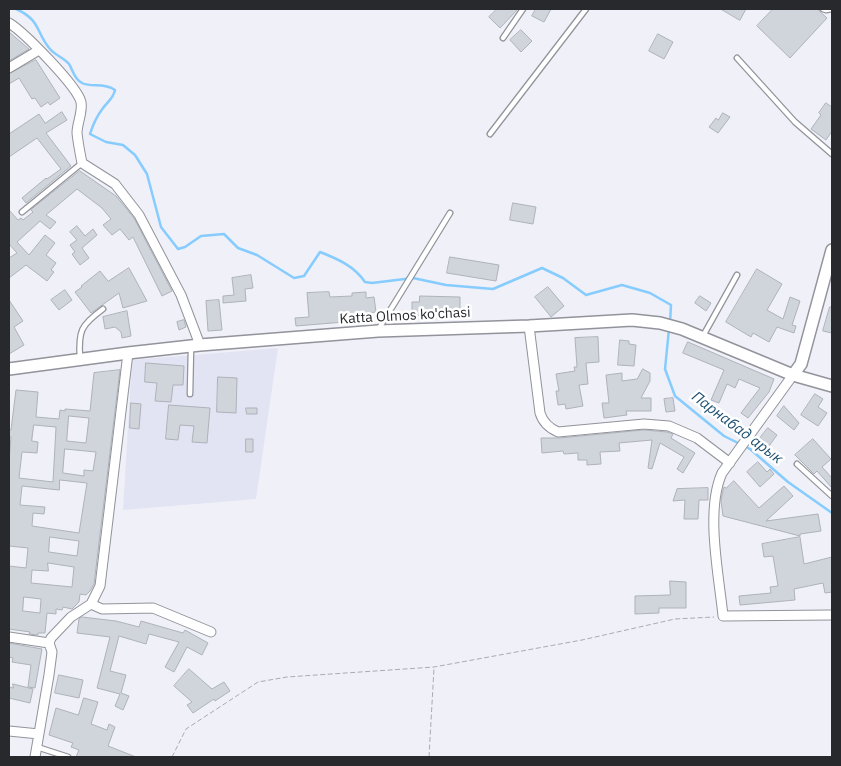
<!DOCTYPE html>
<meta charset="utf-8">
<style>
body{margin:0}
#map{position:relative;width:841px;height:766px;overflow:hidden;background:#eff0f8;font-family:"IBM Plex Sans",sans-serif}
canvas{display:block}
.frame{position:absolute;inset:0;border:10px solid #28292c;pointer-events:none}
</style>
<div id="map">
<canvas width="841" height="766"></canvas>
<div class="frame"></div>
</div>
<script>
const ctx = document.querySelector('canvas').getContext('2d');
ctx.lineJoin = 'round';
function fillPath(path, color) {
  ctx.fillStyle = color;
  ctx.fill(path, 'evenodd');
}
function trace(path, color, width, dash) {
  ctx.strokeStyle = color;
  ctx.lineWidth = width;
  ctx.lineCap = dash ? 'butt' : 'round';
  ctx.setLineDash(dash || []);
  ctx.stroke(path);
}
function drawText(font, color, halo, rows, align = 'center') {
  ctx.font = font + ' "IBM Plex Sans",sans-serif';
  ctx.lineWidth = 5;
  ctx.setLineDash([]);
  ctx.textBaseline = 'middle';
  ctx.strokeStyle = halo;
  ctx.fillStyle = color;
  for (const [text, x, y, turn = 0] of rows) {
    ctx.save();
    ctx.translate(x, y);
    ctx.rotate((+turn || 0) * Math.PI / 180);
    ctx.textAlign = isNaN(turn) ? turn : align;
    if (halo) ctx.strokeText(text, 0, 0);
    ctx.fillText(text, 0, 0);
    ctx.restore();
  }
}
fillPath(new Path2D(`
 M278 348 256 499 123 510 132 360Z`), '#e2e4f3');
trace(new Path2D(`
 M16 9C41 20 36 33 50 49 55 55 64 58 69 64 73 70 74 79 82 83 92 88 103 82 115 90 113 99 108 101 103 108 97 116 93 124 90 134L106 142 123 145 135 155 147 174 161 227 178 249 185 247 201 236 224 234 238 248 257 255 294 278 304 276 320 252C338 259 354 266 365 282L372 283 413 278 446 285 493 289 542 268 563 278 586 295 622 285 650 293 671 305 670 323
 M669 329 665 369 675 396 724 436 750 449 788 482 832 513`), '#86ccfe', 2.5);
const building = new Path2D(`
 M497 9H518L500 28 489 17Z
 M536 9H551L544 22 532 16Z
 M721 9H746L740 20Z
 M773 9H817L827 18 790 58 757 26Z
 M521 30 532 41 521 52 510 40Z
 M9 32 29 49 9 61Z
 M658 34 673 42 664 59 649 51Z
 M36 60 60 98 50 105 48 102 41 107 35 98 32 99 19 78 9 84V74Z
 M826 103 832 107V131L826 140 811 129 821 115 819 113Z
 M62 112 67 120 46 133 71 166 26 203 22 198 46 178 47 179 61 169 37 138 9 157V134L39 114 45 123Z
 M723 113 730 117 718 133 709 127 716 118 718 120Z
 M80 171 116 196 134 218 172 291 162 296 133 237 129 240 120 229 112 235 103 225 111 219 102 208 77 189 46 215 56 222 50 229 40 221 17 242 29 255 45 235 55 243 46 255 56 263 51 270 54 272 47 281 26 265 9 278V258L17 253 9 244V210L18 220 21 218 23 220 33 212 31 210Z
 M513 203 536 207 533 224 510 220Z
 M77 226 85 236 93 229 97 235 82 248 89 258 80 265 72 254 75 252 70 245 77 240 70 232Z
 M450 257 499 265 496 281 447 273Z
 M129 268 147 301 123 308 119 293 91 313 75 292 82 287 81 286 100 271 108 281Z
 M757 269 782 284 767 310 783 319 790 297 800 301 792 325 796 326 794 333 777 327 769 342 753 333 751 337 726 322Z
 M251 275 253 288 245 289 246 301 223 303V296L234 295 232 278Z
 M548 287 564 306 551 317 535 297Z
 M65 290 72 300 59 310 51 300Z
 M329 292 330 297 352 296V293L366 292V298L374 297 376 312 367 313 368 320 296 326 295 318 309 317 307 293Z
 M420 296 460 297V313L427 312V316L412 315V302H419Z
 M700 296 711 303 706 311 695 303Z
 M9 300 23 321 14 327 24 345 9 354Z
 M219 300 222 330 208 331 206 301Z
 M830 307H832V333L823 331Z
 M127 311 131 336 122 338 121 332 115 327 105 329 103 317Z
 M184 320 186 327 179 330 177 322Z
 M598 337 599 362 586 363 588 384 579 385 583 406 566 409 565 404 558 405 556 391H559L556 374 575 371 574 367H577L575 338Z
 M620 340 629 341V344L636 345 634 366 618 365Z
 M688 342 774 379 769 392 748 418 741 413 760 388 739 379 735 388 727 384 719 403 711 400 724 370 683 353Z
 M146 363 184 366 183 385H173L171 402 155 401 157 383 145 382Z
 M643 369 650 373V381L641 398H651V411H626L627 415 604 418 602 403H609L606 375 622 373V381L637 379Z
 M120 370 94 584 90 591 86 595 80 594 79 602 72 609 63 607 62 610 56 609V614L47 613 45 633H38V635L29 634 30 632 9 629V566L26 568 28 548 9 546V461L11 437H9V430H11L16 390 38 392 36 417 59 419 60 410 65 411V409L90 411 94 373ZM69 416 89 418 86 443 67 441ZM34 425 56 427 53 482 19 478 22 452 37 453 38 442 32 441ZM65 449 96 452 93 471 84 470V476L63 473ZM60 480 87 483 79 533 32 526 33 513 44 514 45 507 20 505 22 486 59 490ZM50 537 79 541 77 556 49 552ZM48 563 74 567 72 587 31 583 32 570 48 571ZM24 597 41 599 40 613 23 611Z
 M218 377 237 378 236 413 217 412Z
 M815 394 823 399 818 407 827 413 818 426 801 415Z
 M673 398 675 411 666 412 664 399Z
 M131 403 141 404 139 429 130 428Z
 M169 405 210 408 207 443 192 442 194 426 180 425 178 440 166 439Z
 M784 406 799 423 794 430 777 416Z
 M246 408H257V414H247Z
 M768 428 777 435 769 446 760 438Z
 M644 430 667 432 673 434 671 438 695 453 683 473 677 469 684 457 660 443 652 469 648 468 652 440 619 443 620 451 600 452 601 464 587 465V460H578V453L564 454 563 451 542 453 541 438H559Z
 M246 439H253V452H246Z
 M813 439 831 459 822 467 832 478V488L817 471 814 474 795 455Z
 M758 462 767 472 770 469 774 474 760 487 747 472Z
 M734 481 759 508 784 486 793 496 766 521 818 514 821 531 800 534V536L723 516 721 501 723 490 724 487 726 488Z
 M708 488V500H699L698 519H684L685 500 673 501 677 489Z
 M800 537 804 564 832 557V592L825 593 823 583 794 589 795 600 740 605 739 596 771 593 770 587 778 586 773 556 764 557 762 544Z
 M670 581 686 582V608H659V613L635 614V596L670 595Z
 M82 617 116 621 139 627 141 621 183 633 185 630 208 643 202 655 187 647 174 672 165 667 179 642 149 634 146 644 119 636 110 671 126 675 121 693 129 696 123 710 115 706 120 694 97 688 110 637 77 633 79 619Z
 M9 643 42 649 35 688 28 687 31 665 12 662 13 658 9 657Z
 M189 669 212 689 224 682 230 691 215 701 214 699 193 713 187 705 192 702 174 686Z
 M59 675 83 680 79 698 55 693Z
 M13 684 33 689 30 703 9 698V687L13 688Z
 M84 698 98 702 91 724 107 730 109 724 115 727 108 746 136 757H76L79 750 71 747 73 743 49 735 56 708 78 715Z`);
fillPath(building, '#d0d4db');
trace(building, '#aeb2b9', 1);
const lane = new Path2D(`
 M823 9 826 10 832 9
 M503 38 523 9
 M737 58 795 122 832 154
 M490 134 586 9
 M22 212 82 163
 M378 330 450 213
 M703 336 737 275
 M80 358C78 331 81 325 103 309
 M190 394 191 348
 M797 464 832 496
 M37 747 68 757`);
const street = new Path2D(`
 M9 23C24 32 77 86 81 102 83 112 77 123 77 133 78 143 80 153 82 163L115 184 139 215 181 295 200 345
 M9 68 39 50
 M529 326 540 413C543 423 549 428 558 432L644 424 669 426 697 438 730 463
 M793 375 722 473C705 511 719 575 723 616L832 615
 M91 604 102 609 153 608 211 632
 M9 637 49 643
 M9 731 39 734
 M35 757 49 675 52 652 49 643 51 638 71 617 91 604 100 586 128 353`);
const secondary = new Path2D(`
 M9 369 128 353 200 345 378 331 529 326 632 320 660 323 682 329 793 375 832 386
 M793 375 801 364 832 250`);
trace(lane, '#92939b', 7);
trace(street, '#92939b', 11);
trace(secondary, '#92939b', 14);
trace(new Path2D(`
 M172 757 186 729 258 682 287 677 434 667 582 640 675 619 714 617
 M429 757 434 668`), '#aaabb1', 1, [5, 2.5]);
trace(lane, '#fff', 4.5);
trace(street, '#fff', 9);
trace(secondary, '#fff', 11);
drawText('14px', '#28292c', '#fff', [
 ["Katta Olmos ko'chasi",405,316,-3]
]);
drawText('italic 15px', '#1d5072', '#fff', [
 ["Парнабад арык",737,428,37]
]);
</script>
